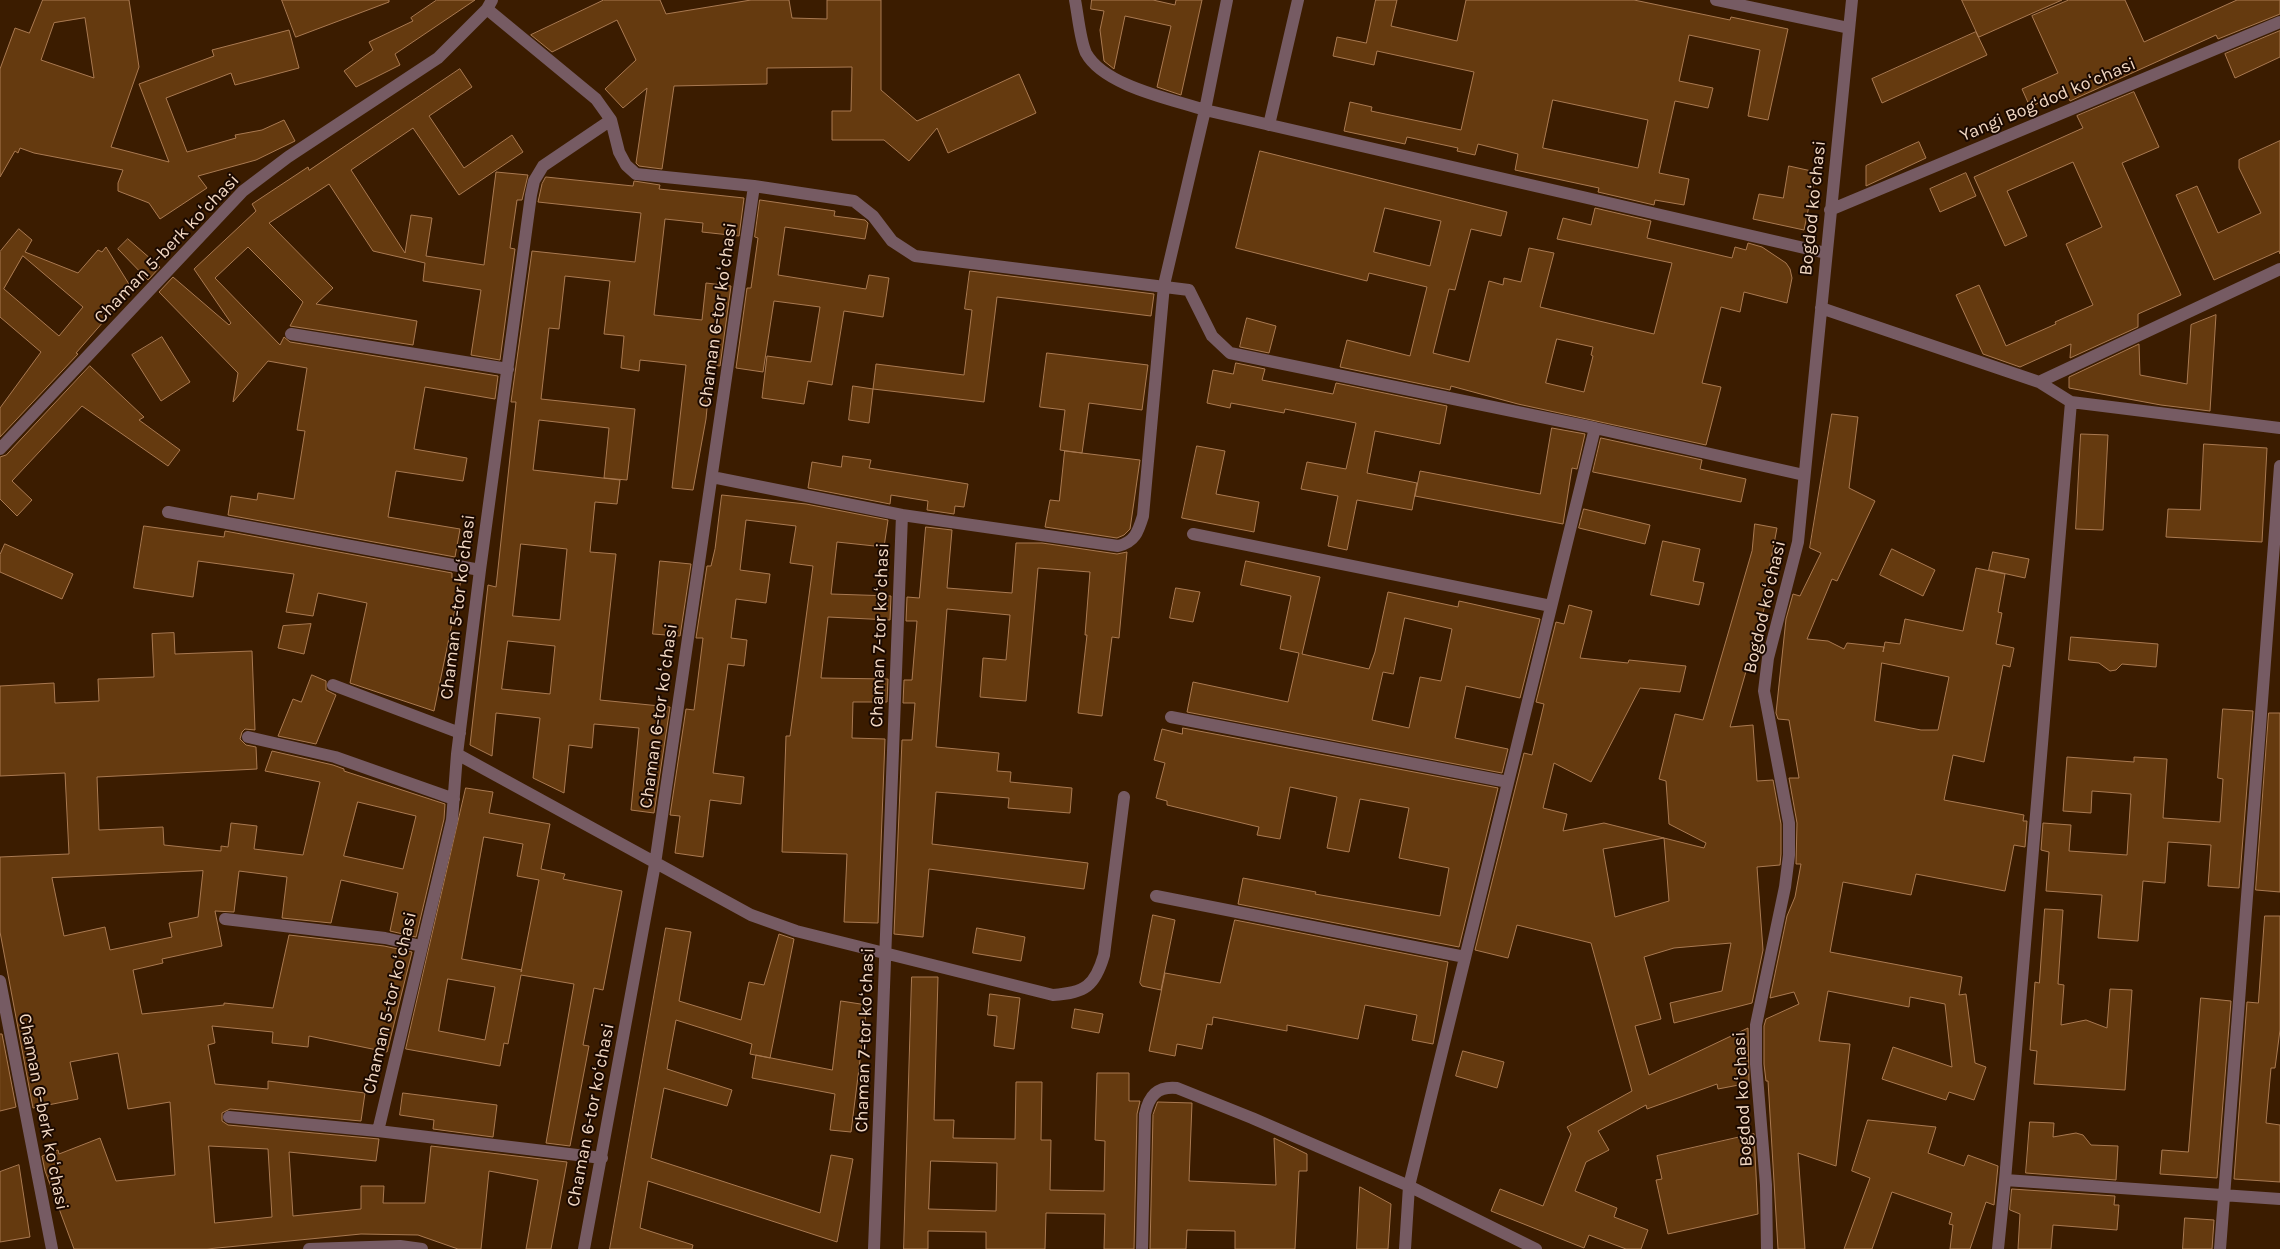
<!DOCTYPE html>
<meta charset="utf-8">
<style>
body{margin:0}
canvas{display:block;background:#3b1c00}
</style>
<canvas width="2280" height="1249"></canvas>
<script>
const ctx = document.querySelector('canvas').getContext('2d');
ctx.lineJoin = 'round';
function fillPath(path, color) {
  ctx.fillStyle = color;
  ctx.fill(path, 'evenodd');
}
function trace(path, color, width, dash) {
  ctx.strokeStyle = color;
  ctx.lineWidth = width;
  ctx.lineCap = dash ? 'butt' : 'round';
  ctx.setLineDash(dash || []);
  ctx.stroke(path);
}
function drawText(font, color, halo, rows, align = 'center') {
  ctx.font = font + ' Karla,sans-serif';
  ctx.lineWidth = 4;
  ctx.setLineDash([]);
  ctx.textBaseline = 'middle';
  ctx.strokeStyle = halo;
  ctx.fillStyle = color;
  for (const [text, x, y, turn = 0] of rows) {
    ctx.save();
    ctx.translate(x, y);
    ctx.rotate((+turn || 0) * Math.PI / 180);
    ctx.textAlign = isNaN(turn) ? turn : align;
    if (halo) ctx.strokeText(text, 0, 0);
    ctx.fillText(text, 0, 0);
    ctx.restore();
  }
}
const building = new Path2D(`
 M43 0H129L139 67 111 147 169 162 139 84 214 56 212 50 289 30 299 68 235 85 231 73 166 98 187 152 236 138 235 135 262 130 284 120 295 141 256 160 198 176 207 188 160 219 149 203 118 191V183L123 170 34 153 20 148 18 153 15 151 0 177V69L15 28 29 33ZM85 18 94 78 41 60 54 23Z
 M282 0H389V2L296 37Z
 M437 0H475L395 54 400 65 356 87 344 71 373 50 369 42 413 21 411 18Z
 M604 0H660L666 14 751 0H789L792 18 827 19V0H881V90L917 121 1019 74 1036 113 948 153 937 128 909 161 884 140H832V111H851L852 67 767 68V84L674 86 662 169 639 166 636 163 647 88 623 108 605 89 636 60 617 20 552 52 531 35Z
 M1092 0H1153L1175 5 1176 0H1202L1181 95 1157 87 1171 26 1125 16 1114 69 1104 61 1100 30 1104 11 1091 9Z
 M1376 0H1397L1391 26 1457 41 1466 0H1634L1730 20 1731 17 1788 29 1768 120 1748 116 1760 50 1689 35 1679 81 1713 88 1708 108 1675 101 1659 173 1689 179 1684 205 1655 200 1654 205 1598 192 1599 188 1515 170 1518 154 1478 144 1475 155 1457 151 1458 148 1407 137 1405 144 1344 131 1350 102 1372 107 1371 111 1461 130 1474 72 1377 51 1374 65 1333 56 1337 37 1366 43ZM1553 100 1648 120 1638 168 1543 148Z
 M1962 0H2062L1979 37Z
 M2069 0H2125L2144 42 2237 0H2280V14L2218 39 2216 35 2070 101 2065 91 2030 107 2022 89 2058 73 2032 16Z
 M2280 31V57L2235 78 2225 54Z
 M1976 32 1987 55 1882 103 1872 79Z
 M460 69 472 87 429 116 464 168 512 135 523 152 459 195 413 128 351 170 405 253 411 215 432 218 426 256 484 265 496 172 528 175 522 200H517L510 248 515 249 500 360 471 355 481 290 423 281 425 263 373 251 329 184 269 223 333 288 316 304 417 321 413 345 290 326 303 302 248 247 215 278 280 345 284 337 290 342 498 376 495 399 425 387 414 449 467 458 463 481 396 471 388 517 460 529 455 557 228 515 231 496 257 500 258 493 294 499 305 431 297 430 307 368 268 361 233 402 238 373 159 292 173 277 229 325 231 323 194 269 256 211 252 204 308 167 309 170Z
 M2134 92 2159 147 2122 163 2181 295 2138 314V327L2070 358 2071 344 2020 367 1983 354 1956 295 1979 285 2006 346 2056 324 2055 322 2093 305 2066 244 2102 227 2073 162 2007 191 2027 236 2005 246 1974 177 2083 128 2077 116Z
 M2280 141V254L2279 251 2214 280 2176 195 2197 186 2218 233 2261 213 2239 168V160Z
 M1919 142 1926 158 1866 186V166Z
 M1260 151 1507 212 1501 236 1471 229 1455 290 1449 289 1433 353 1469 362 1489 281 1503 285 1504 278 1521 282 1529 248 1554 253 1540 307 1654 334 1672 263 1557 239 1563 218 1591 225 1595 208 1651 221 1647 238 1732 258 1735 247 1746 250 1748 243 1762 247 1786 263 1790 269 1792 278 1787 303 1744 292 1740 312 1721 307 1702 383 1721 387 1706 445 1518 404 1451 386 1450 390 1340 367 1347 340 1410 356 1427 287 1369 273 1367 281 1236 248ZM1385 208 1441 221 1430 266 1374 252ZM1557 339 1593 347 1591 355 1593 356 1584 392 1546 383Z
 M1789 166 1816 172 1804 230 1753 219 1759 194 1783 198Z
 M1966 173 1976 196 1940 212 1930 189Z
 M546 177 633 186 634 181 660 185 659 189 744 198 739 236 702 232 703 223 665 219 654 315 702 320 706 283 731 286 720 366 711 365 706 419 693 490 672 488 686 365 640 360 639 371 621 368 624 336 604 334 610 281 565 276 559 329 549 328 541 399 635 409 627 480 604 478 609 428 539 420 533 470 620 480 617 504 595 502 590 552 616 554 600 700 670 707 654 813 631 810 639 728 594 724 592 748 569 745 564 793 533 778 540 718 496 713 492 756 470 745 488 585 496 587 516 402H511L532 251 635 262 641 213 538 202 542 184ZM521 544 567 549 560 620 513 616ZM508 641 555 646 550 694 502 689Z
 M760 200 835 211 834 216 865 220 868 223 865 239 785 227 778 275 866 289 869 275 889 278 883 317 844 311 832 385 808 381 804 404 762 398 767 356 811 362 820 307 774 301 763 372 736 368 747 288H751L758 238 755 237Z
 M19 229 32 240 25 252 78 273 98 250 102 252 106 247 132 289 76 353 78 354 0 437V408L41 352 0 317V252ZM23 256 83 307 59 336 4 289Z
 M128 239 160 267 148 280 118 249Z
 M970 271 1154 294 1151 316 997 297 984 402 873 389 876 364 964 375 972 310 965 309Z
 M2216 315 2210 411 2161 405 2069 388V377L2139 344 2140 375 2187 384 2191 325Z
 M1247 318 1276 326 1269 353 1240 347Z
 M162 337 190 382 161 401 132 355Z
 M1047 353 1148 365 1142 410 1089 403 1082 453 1060 450 1065 410 1040 407Z
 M1236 363 1265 369 1262 380 1333 394 1336 383 1447 406 1440 444 1375 431 1367 473 1417 483 1412 510 1357 500 1347 550 1328 546 1338 496 1301 489 1307 462 1346 469 1356 423 1285 409 1284 413 1231 403 1230 408 1207 403 1213 370 1233 374Z
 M90 366 144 417 139 420 180 450 168 466 82 406 12 481 32 500 17 516 0 499V457L6 455Z
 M853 386 873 389 869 423 849 420Z
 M1832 414 1858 417 1849 488 1875 501 1837 581 1832 579 1807 639 1828 641 1844 649 1847 643 1884 647 1883 652 1885 642 1900 644 1905 619 1963 631 1976 568 2005 574 1998 612 2002 613 1996 644 2014 648 2010 667 2003 665 1984 762 1953 755 1944 800 2024 815 2023 821H2027L2025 847 2014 845 2005 891 1916 874 1911 895 1843 882 1830 952 1962 977 1959 995 1966 994 1975 1063 1986 1067 1974 1100 1949 1092 1946 1100 1882 1079 1893 1047 1952 1067 1945 1004 1910 997 1909 1007 1828 991 1819 1041 1850 1044 1836 1166 1798 1153 1805 1249H1778L1768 1081H1766L1764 1064V1026L1766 1019 1799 1004 1794 992 1770 998 1787 916 1795 897 1801 864H1796L1797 823 1789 778H1799L1789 720 1778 719 1776 713 1786 619 1793 594 1800 596 1821 553 1810 548ZM1882 663 1949 677 1938 730H1921L1875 721Z
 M1552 428 1585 434 1577 469 1572 468 1563 524 1415 496 1420 471 1540 494Z
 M2081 434 2108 435 2103 530 2076 529Z
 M1601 438 1702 460 1700 469 1746 479 1741 502 1593 472Z
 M2204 444 2267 448 2262 542 2166 537 2168 509 2200 510Z
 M1197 446 1225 451 1216 494 1259 502 1254 532 1182 518Z
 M1065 451 1140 460 1130 529 1124 535 1117 538 1045 527 1050 500 1059 501Z
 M843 456 871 460 869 468 968 484 964 507 955 506 954 514 927 510 928 501 891 495 890 504 808 488 812 462 841 467Z
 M722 495 806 504 888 520 884 547 837 542 831 594 891 596 890 620 828 617 821 678 888 679 887 702H853L852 738 885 739 878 923 844 922 847 854 782 852 786 736H790L813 566 790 563 796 526 746 520 740 570 770 574 766 603 736 599 731 638 747 640 744 666 728 664 713 773 744 777 741 804 710 800 703 857 675 853 680 816 670 815 686 709 694 710 703 638H696L707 566H711L715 549Z
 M1584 509 1650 525 1645 544 1579 528Z
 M1755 524 1777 528 1766 586 1770 588 1730 727 1753 725 1757 781 1773 780 1781 824V854L1780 865 1757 867 1763 950 1752 1003 1674 1023 1670 1003 1722 991 1731 943 1674 948 1644 957 1661 1019 1635 1026 1649 1075 1748 1028 1749 1083 1718 1089 1717 1084 1647 1109 1646 1105 1598 1131 1609 1150 1586 1162 1575 1191 1617 1208 1614 1217 1648 1230 1641 1249H1626L1589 1235 1584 1248 1491 1211 1500 1189 1543 1206 1571 1134 1567 1127 1632 1091 1591 943 1517 925 1508 958 1475 950 1524 753 1532 755 1544 704 1536 702 1556 622 1564 624 1569 605 1592 611 1580 658 1628 663 1629 660 1686 666 1680 692 1640 688 1591 782 1554 763 1543 808 1567 814 1563 831 1604 823 1664 838 1603 849 1615 917 1669 901 1664 838 1704 848 1706 843 1669 824 1666 781 1659 779 1675 714 1703 720 1752 551Z
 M144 526 224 537 225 531 452 573V578L461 580 434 711 350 683 367 603 318 593 313 616 286 612 294 574 198 561 193 597 134 588Z
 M926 527 952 530 947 588 1012 593 1016 543H1042L1117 554 1127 552 1119 638 1112 637 1102 716 1078 713 1087 635H1085L1090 572 1038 568 1026 701 980 697 983 658 1006 660 1010 615 947 609 936 747 999 753 997 771 1011 772 1010 782 1072 788 1070 813 1008 808 1009 798 936 792 932 844 1088 863 1084 889 929 869 923 937 894 934 902 740H912L915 703H903L904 680H912L917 621H906L907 597 919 598Z
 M1663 541 1700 549 1693 581 1704 583 1699 605 1651 595Z
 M5 544 73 574 62 599 0 572V555Z
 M1892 549 1935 570 1923 596 1880 575Z
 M1993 552 2029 559 2025 578 1989 570Z
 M660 561 691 564 680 636 653 634Z
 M1246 561 1320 577 1302 654 1369 669 1375 652 1388 592 1458 607 1459 601 1540 619 1520 698 1466 686 1455 738 1508 749 1502 773 1187 712 1193 682 1288 702 1299 653 1280 649 1291 596 1241 585ZM1405 618 1452 629 1441 681 1420 677 1409 728 1372 720 1383 672 1393 674Z
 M1176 588 1200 592 1193 622 1170 618Z
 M311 624 304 654 278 648 283 626Z
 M174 633 175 654 252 651 255 730 245 729 242 732 240 739 246 745 256 747 257 769 97 777 99 830 163 827 164 845 221 851V846L228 847 231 823 257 826 254 849 303 855 320 782 265 771 272 751 333 765 344 769V771L445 804 444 819 416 937 390 931 398 893 341 880 331 923 282 918 287 877 239 871 234 912 215 911 222 946 162 959 163 963 133 970 142 1014 224 1005V1003L273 1008 289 935 384 946 412 952 387 1052 309 1036 308 1047 272 1043 273 1032 212 1026 215 1043 208 1045 215 1084 268 1089V1081L365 1093 361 1121 230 1109 222 1113V1121L228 1125 379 1139 376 1161 289 1152 293 1216 361 1209V1186H384L383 1203H425L431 1146 567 1162 551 1249H526L538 1180 489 1171 481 1249H458L418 1235 361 1234 207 1249H74L45 1171 42 1156 58 1150 59 1154 100 1138 116 1181 175 1175 170 1102 128 1109 118 1053 70 1062 78 1099 33 1108 0 932V857L69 854 65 773 0 776V686L54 683 55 703 99 701 98 679 154 677 152 634ZM358 802 416 816 403 869 344 856ZM203 871 198 917 169 923 172 937 110 950 105 927 64 936 52 878ZM209 1146 268 1149 272 1217 215 1223Z
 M2071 637 2158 644 2156 667 2122 664 2116 670 2110 671 2099 663 2069 660Z
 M312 675 326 681V690L336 695 316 744 278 736 293 699 301 702Z
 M2223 709 2253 711 2239 888 2208 886 2211 845 2168 842 2165 883 2143 881 2138 941 2098 938 2102 895 2046 891 2049 852 2041 850 2043 823 2071 825 2069 851 2127 855 2131 794 2092 791 2091 813 2063 811 2067 757 2134 762V757L2167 759 2163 818 2220 822 2223 779 2218 778Z
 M2269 713H2280V892L2256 890Z
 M1183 728 1498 788 1459 947 1238 904 1243 878 1316 892 1315 894 1440 916 1449 868 1399 858 1409 808 1360 799 1349 852 1327 848 1337 797 1290 787 1280 839 1257 835 1259 827 1167 805V801L1156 798 1165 763 1154 760 1162 729 1182 734Z
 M466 788 493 792 489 813 550 824 541 869 565 874 563 879 622 891 603 990 594 988 583 1045 589 1046 570 1146 546 1143 574 984 521 975 508 1044 504 1043 500 1066 406 1049ZM484 837 523 844 517 876 539 880 521 972 522 970 462 959ZM448 979 495 987 485 1040 439 1031Z
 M2045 909 2063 910 2058 984 2064 985 2061 1025 2086 1020 2107 1028 2110 989 2132 990 2125 1090 2034 1084 2037 1051 2030 1050 2035 982 2039 983Z
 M1153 915 1175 920 1161 990 1142 986 1140 983Z
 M2265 916H2280V1030L2275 1068H2271L2266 1123 2280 1125V1182L2234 1179 2247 1002 2258 1003Z
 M1235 920 1448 962 1433 1044 1412 1040 1417 1015 1365 1005 1358 1039 1287 1025V1031L1213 1017 1212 1025 1207 1024 1202 1049 1177 1044 1175 1056 1149 1051 1165 973 1220 983Z
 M666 928 691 932 679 1001 741 1020 749 982 764 985 779 934 794 939 770 1058 750 1054 752 1044 676 1020 667 1069 732 1090 727 1106 664 1088 651 1158 820 1213 831 1155 853 1159 837 1242 648 1181 640 1228 693 1245 692 1249H610Z
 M977 928 1025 937 1021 961 973 953Z
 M912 977H938L934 1120H954L953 1138 1015 1139 1016 1082H1042L1041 1140H1051L1050 1190 1104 1191 1105 1141 1095 1140 1097 1073H1129V1101H1140L1137 1114 1134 1249H1104L1105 1214 1046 1213 1045 1249H986V1232L928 1231V1249H904ZM931 1161 997 1163 996 1211 929 1209Z
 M990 994 1020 998 1014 1049 994 1046 997 1016 988 1015Z
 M2201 998 2231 1001 2217 1178 2160 1174 2162 1150 2188 1152Z
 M841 1001 867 1005 851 1132 830 1130 835 1094 752 1078 756 1055 832 1070Z
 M1075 1009 1103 1014 1099 1033 1072 1028Z
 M0 1034H2L16 1107 0 1111Z
 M1463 1051 1504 1062 1497 1088 1456 1076Z
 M403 1093 497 1105 493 1137 433 1129 434 1120 400 1115Z
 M1158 1102 1192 1103 1189 1181 1276 1185 1274 1138 1307 1154V1171H1299L1295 1249H1235V1231L1187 1230 1186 1249H1150L1153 1115Z
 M1868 1120 1936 1127 1928 1153 1964 1166 1968 1155 1998 1166 1994 1205 1986 1202 1970 1249H1950L1953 1225 1949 1224 1952 1213 1892 1192 1872 1249H1844L1870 1178 1852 1171Z
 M2030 1122 2054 1123 2053 1137 2076 1133 2083 1135 2091 1145 2118 1146 2116 1180 2026 1173Z
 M1754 1134 1758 1214 1668 1234 1656 1180 1662 1179 1657 1156Z
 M19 1165 30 1237 0 1242V1172Z
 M1360 1187 1391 1204 1388 1249H1357Z
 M2012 1189 2115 1196 2114 1205H2119L2117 1230 2053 1225 2051 1249H2018L2020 1214 2010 1210Z
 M2185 1218 2214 1220 2212 1249H2183Z`);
fillPath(building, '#653a0f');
trace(building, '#a97951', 1);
trace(new Path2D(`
 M1075 0C1078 15 1080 40 1086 53 1104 86 1171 99 1205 110L1227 0
 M1716 0 1849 28
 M487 9 596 99 611 120 619 152 626 165 636 174 754 186 854 201 873 216 892 241 915 256 1189 290 1212 336 1230 353 1595 428
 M1269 125 1298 0
 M1830 210 2280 22
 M1821 308 2039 382 2071 402 2280 428
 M291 334 508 369
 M2039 382 2280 269
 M0 449 243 191 288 157 438 58 487 9 492 0
 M712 477 902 515
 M168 512 480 570
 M1193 534 1551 606
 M333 685 460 733
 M1171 717 1508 782
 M248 737 335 757 454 799
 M457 754 751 915 796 931 1053 995C1085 993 1095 986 1104 955L1124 797
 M1156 896 1465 957
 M225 919 385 938 421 946
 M0 981 52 1249
 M229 1117 378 1131 602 1158
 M378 1131 452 820 457 754 480 570 531 195 534 181 543 166 611 120
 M2005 1180 2071 402
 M309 1249 400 1246 422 1249
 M584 1249 655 864 754 186
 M874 1249 902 515 1118 546C1135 542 1138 532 1143 516L1164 285 1205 110 1826 253
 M1142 1249 1145 1114C1149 1096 1157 1086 1177 1088L1252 1118 1409 1186 1536 1249
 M1405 1249 1409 1186 1595 428 1804 475
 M1767 1249 1766 1185 1756 1064V1025L1785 887 1789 855V823L1764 691 1768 658 1798 542 1852 0
 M1998 1249 2005 1180 2280 1199
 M2220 1249 2280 466`), '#765b63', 12);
drawText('18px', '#f2d8c3', '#1b0900', [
 ["Yangi Bogʻdod koʻchasi",2048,100,-23],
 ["Bogdod koʻchasi",1813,208,-84],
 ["Chaman 5-berk koʻchasi",167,249,-46],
 ["Chaman 6-tor koʻchasi",718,315,-82],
 ["Chaman 5-tor koʻchasi",458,607,-83],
 ["Bogdod koʻchasi",1765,607,-77],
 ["Chaman 7-tor koʻchasi",880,635,-88],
 ["Chaman 6-tor koʻchasi",659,716,-82],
 ["Chaman 5-tor koʻchasi",390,1003,-77],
 ["Chaman 7-tor koʻchasi",865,1040,-88],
 ["Bogdod koʻchasi",1743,1099,-93],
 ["Chaman 6-berk koʻchasi",43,1112,79],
 ["Chaman 6-tor koʻchasi",591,1115,-79]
]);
</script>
